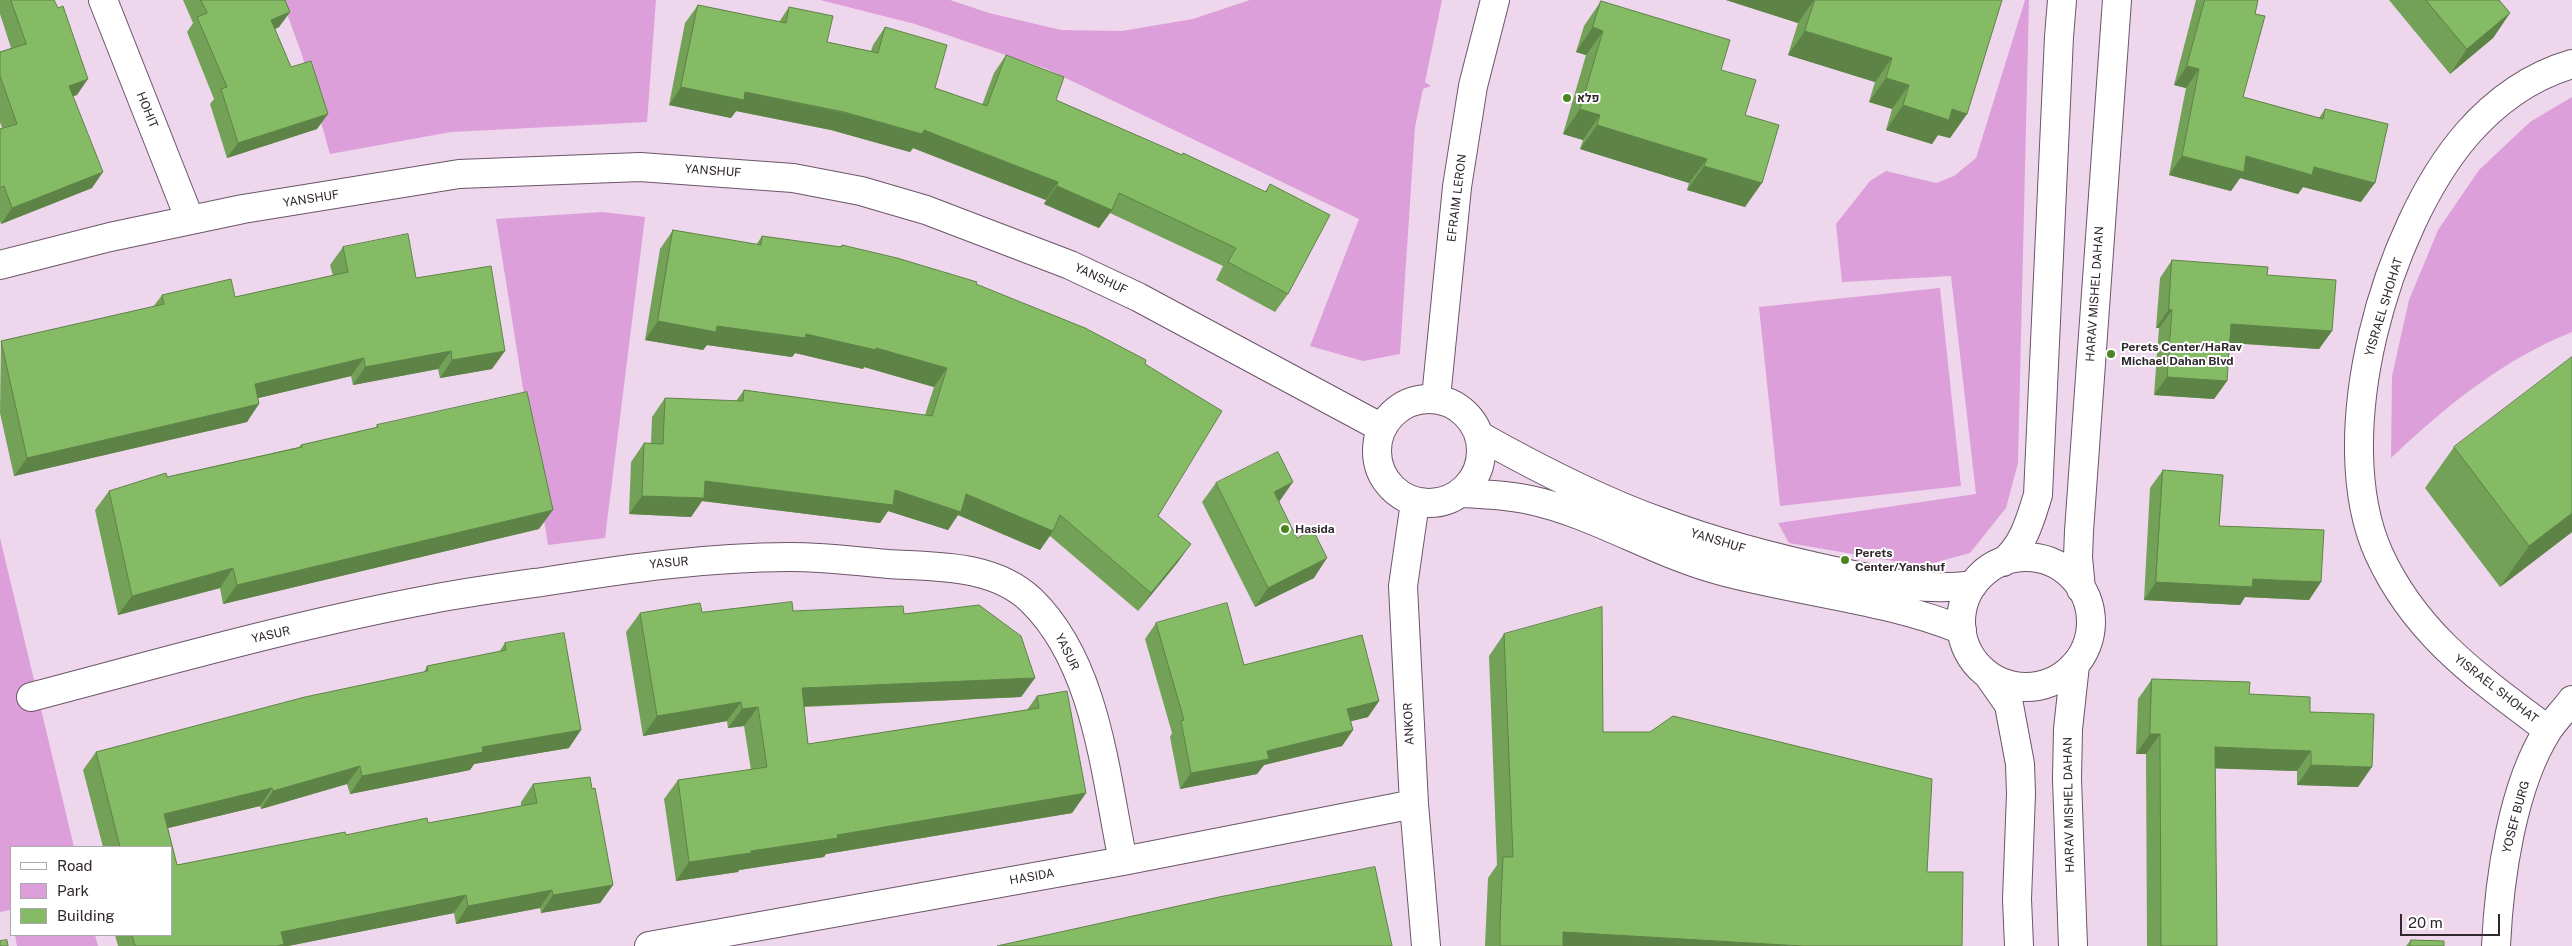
<!DOCTYPE html>
<meta charset="utf-8">
<style>
body{margin:0}
#map{position:relative;width:2572px;height:946px;overflow:hidden;background:#eed6ed;font-family:"Public Sans",sans-serif}
canvas{display:block}
.legend{position:absolute;left:10px;top:846px;width:162px;height:90px;box-sizing:border-box;background:#fff;border:1px solid #aca9ac;margin:0;padding:6px 9px;list-style:none;font-size:15px;color:#30272f}
.legend li{display:flex;align-items:center;gap:10px;height:25px}
.legend b{width:25px;border:1px solid #aca9ac}
.scale{position:absolute;left:2400px;top:914px;width:100px;height:22px;box-sizing:border-box;border:2px solid #30272f;border-top:0;padding-left:6px;font-size:15px;line-height:18px;white-space:nowrap;color:#30272f;-webkit-text-stroke:4px #fff;paint-order:stroke}
</style>
<div id="map">
<canvas width="2572" height="946"></canvas>
<ul class="legend">
<li><b style="height:6px;background:#fff"></b>Road</li>
<li><b style="height:14px;background:#dc9fd9"></b>Park</li>
<li><b style="height:14px;background:#86bb65"></b>Building</li>
</ul>
<div class="scale">20 m</div>
</div>
<script>
const ctx = document.querySelector('canvas').getContext('2d');
ctx.lineJoin = 'round';
function fillPath(path, color) {
  ctx.fillStyle = color;
  ctx.fill(path, 'evenodd');
}
function trace(path, color, width, dash) {
  ctx.strokeStyle = color;
  ctx.lineWidth = width;
  ctx.lineCap = dash ? 'butt' : 'round';
  ctx.setLineDash(dash || []);
  ctx.stroke(path);
}
function drawText(font, color, halo, rows, align = 'center') {
  ctx.font = font + ' "Public Sans",Heebo,sans-serif';
  ctx.lineWidth = 4;
  ctx.setLineDash([]);
  ctx.textBaseline = 'middle';
  ctx.strokeStyle = halo;
  ctx.fillStyle = color;
  for (const [text, x, y, turn = 0] of rows) {
    ctx.save();
    ctx.translate(x, y);
    ctx.rotate((+turn || 0) * Math.PI / 180);
    ctx.textAlign = isNaN(turn) ? turn : align;
    if (halo) ctx.strokeText(text, 0, 0);
    ctx.fillText(text, 0, 0);
    ctx.restore();
  }
}
fillPath(new Path2D(`
 M282 0H656L647 122 451 132 330 154 302 55Z
 M820 0H950L989 13 1061 30 1122 31 1193 19 1250 0H1442L1425 82 1431 86 1423 89 1415 127 1400 354 1363 361 1310 346 1359 219 1047 69 915 24Z
 M2025 0H2029L2018 463 2006 508 1970 553 1922 566 1789 543 1778 523 1976 494 1951 276 1842 282 1836 224 1870 181 1886 171 1936 183 1954 176 1976 158Z
 M2572 97V332C2502 360 2445 407 2391 458L2392 376 2409 300 2438 230 2479 170 2530 122Z
 M602 212 645 217 605 538 548 545 496 219Z
 M1940 288 1961 486 1780 506 1759 307Z
 M0 538 74 847H11V915L10 910 0 912Z
 M15 935H95L98 946H17Z`), '#dc9fd9');
const minor = new Path2D(`
 M103 0 190 220
 M0 265 110 237 243 209 459 174 640 167 793 178 861 191 926 210 1070 265 1138 297 1382 428
 M1436 398 1457 187 1473 86 1495 0
 M1377 451a52 52 0 1 1 104 0a52 52 0 1 1-104 0Z
 M1480 436C1537 468 1599 500 1661 522 1719 544 1778 559 1839 572 1884 582 1927 592 1973 585
 M1462 493C1485 494 1507 495 1530 500 1592 513 1655 553 1718 570 1797 592 1887 599 1962 630
 M1415 502 1403 586 1414 804 1426 946
 M1961 622a65 65 0 1 1 130 0a65 65 0 1 1-130 0Z
 M2003 562C2024 545 2030 520 2038 495L2059 37 2062 0
 M2081 589 2078 557 2079 531 2117 0
 M1988 675 2009 705 2020 764 2021 794 2017 899 2019 946
 M31 697C164 662 297 624 432 599 469 592 506 587 542 582 625 569 706 557 790 557 822 557 856 561 888 564 936 567 993 564 1031 600 1097 664 1105 775 1123 861
 M2548 730C2479 678 2416 635 2379 554 2326 437 2386 228 2467 134 2495 102 2531 76 2572 64
 M649 946 1123 861 1414 804
 M2073 946 2067 779 2068 729 2075 665
 M2496 946C2499 880 2512 786 2548 730 2555 719 2565 710 2572 700`);
trace(minor, '#6b5669', 30);
trace(minor, '#fff', 28);
fillPath(new Path2D(`
 M0 0H54L77 95 73 96 92 188 1 224 0 221V129L2 128 0 122V52L11 48 0 14Z
 M183 0H285L290 12 279 27 275 29 317 129 227 158 210 104 214 99 187 32 193 23Z
 M1726 0H2002L1967 114 1950 138 1938 135 1932 144 1886 130 1892 109 1869 102 1875 82 1788 55 1798 23Z
 M2196 0H2258L2255 14 2243 97 2319 118 2325 109 2361 202 2303 187 2298 194 2240 178 2231 191 2169 175 2186 88 2174 85Z
 M2389 0H2499L2510 13 2493 38 2450 74Z
 M1601 1 1721 70 1745 115V207L1687 190 1689 183 1580 149 1583 140 1563 134 1586 55 1576 52 1584 26Z
 M698 5 779 22 789 7 827 42 871 51 873 45 885 27 935 88 982 105 994 73 1006 55 1056 100 1265 192 1270 184 1288 294 1275 312 1216 280 1223 266 1110 213 1099 228 1044 204 1046 200 913 148 910 152 831 130 736 111 731 118 669 105 685 23Z
 M673 230 756 245 762 236 840 247 842 245 976 284 1145 364 1158 516 1178 562 1138 611 1050 536 1040 550 958 515 948 530 888 511 880 523 702 501 691 517 629 514 631 462 644 443 651 444 652 417 665 398 736 401 744 390 925 415 934 387 864 367 863 369 795 353 792 357 707 345 703 350 645 340 660 249Z
 M343 247 416 278 492 369 440 378 438 369 353 385 351 376 258 398 247 422 14 476 0 413 1 341 153 307 162 295 235 297 333 276 330 265Z
 M2172 260 2267 275 2332 331 2319 349 2229 343 2227 381 2214 399 2154 395 2159 328H2156L2160 278Z
 M377 425 539 529 223 604 220 588 118 615 95 510 109 491 167 477 299 447 301 445 376 428Z
 M2454 447 2572 532 2500 587 2425 488Z
 M2163 470 2219 526 2321 582 2309 600 2245 597 2240 605 2144 600 2150 488Z
 M1216 483 1279 502 1314 578 1255 607 1202 502Z
 M793 611 904 614 1035 678 1021 697 804 707 808 744 1027 710 1037 696 1086 793 1072 813 826 854 824 857 739 870 738 872 676 881 664 799 678 780 751 770 744 726 728 728 727 721 643 736 626 632 640 613Z
 M1156 623 1244 665 1379 701 1368 717 1351 721 1353 730 1342 746 1264 765 1257 774 1180 789 1170 737 1172 733 1145 639Z
 M1504 634 1603 732 1927 872 1962 946H1485L1488 878 1497 865 1489 656Z
 M505 643 569 748 474 764 470 770 350 794 347 784 261 809 260 806 168 828 177 865 346 835 428 823 521 806V802L533 784 613 885 600 903 541 913 540 908 456 924 454 913 288 946H118L115 935H171V847H103L83 770 96 752 424 672 427 666 499 652Z
 M2152 679 2249 694 2310 712 2358 787 2297 785V771L2215 768 2217 946H2147L2146 754H2136L2138 699Z
 M2411 940 2444 946H2406Z`), '#73a157');
fillPath(new Path2D(`
 M1726 0H1814L1798 23Z
 M290 12 279 27 261 35 271 20Z
 M2510 13 2493 38 2450 74 2467 49Z
 M1593 27 1603 31 1586 55 1576 52Z
 M1805 31 1892 58 1875 82 1788 55Z
 M2187 66 2199 69 2186 88 2174 85Z
 M1886 78 1909 85 1892 109 1869 102Z
 M88 79 77 95 58 101 69 86Z
 M681 87 745 92 924 130 1058 182 1046 200 913 148 910 152 831 130 736 111 731 118 669 105Z
 M1903 105 1952 109 1967 114 1950 138 1938 135 1932 144 1886 130Z
 M1580 109 1600 115 1583 140 1563 134Z
 M328 114 317 129 227 158 238 143Z
 M1597 125 1707 159 1689 183 1580 149Z
 M2182 156H2246L2314 167 2375 183 2361 202 2303 187 2298 194 2240 178 2231 191 2169 175Z
 M1704 166 1762 183 1745 207 1687 190Z
 M103 172 92 188 1 224 12 208Z
 M1057 186 1112 210 1099 228 1044 204Z
 M2169 309 2172 310 2159 328H2156Z
 M658 321 806 334 876 348 947 368 934 387 864 367 863 369 795 353 792 357 707 345 703 350 645 340Z
 M2231 324 2332 331 2319 349 2218 342Z
 M451 351 438 369 353 385 365 367Z
 M505 351 492 369 440 378 452 360Z
 M364 358 351 376 242 402 255 384Z
 M2167 377 2227 381 2214 399 2154 395Z
 M259 404 247 422 14 476 27 458Z
 M705 481 966 494 1053 531 1040 550 958 515 948 530 888 511 880 523 702 501 691 517 629 514 642 496Z
 M1293 482 1279 502 1274 492Z
 M553 510 539 529 223 604 237 585Z
 M2572 513V532L2500 587 2529 546Z
 M1191 544 1178 562 1138 611 1151 593Z
 M1327 558 1314 578 1255 607 1268 588Z
 M233 568 220 588 118 615 132 596Z
 M2253 579 2321 582 2309 600 2245 597 2240 605 2144 600 2156 582Z
 M1035 678 1021 697 788 707 802 688Z
 M1379 701 1368 717 1336 725 1347 709Z
 M741 702 727 721 643 736 657 716Z
 M758 707 744 726 728 728 742 709Z
 M581 730 569 748 474 764 470 770 350 794 362 776 482 747Z
 M1353 730 1342 746 1264 765 1257 774 1180 789 1191 773 1267 751Z
 M2150 734H2160L2146 754H2136Z
 M2215 747 2311 751 2297 771 2201 768Z
 M2311 765 2372 767 2358 787 2297 785Z
 M360 766 347 784 261 809 273 791Z
 M272 788 260 806 152 832 164 814Z
 M1086 793 1072 813 826 854 824 857 739 870 738 872 676 881 689 862 837 835Z
 M613 885 600 903 541 913 553 895Z
 M552 890 540 908 456 924 468 906Z
 M466 895 454 913 288 946H271L281 932Z
 M1563 932 1802 946H1553Z`), '#5e8347');
const building = new Path2D(`
 M11 0H54L58 8 63 6 88 79 69 86 103 172 12 208 4 186 0 188V129L17 124 0 76V52L26 44Z
 M201 0H285L290 12 271 20 291 67 311 61 328 114 238 143 221 89 227 87 197 17 207 13Z
 M1815 0H2002L1967 114 1952 109 1949 120 1903 105 1909 85 1886 78 1892 58 1805 31Z
 M2205 0H2258L2255 14 2265 16 2243 97 2323 119 2325 109 2388 124 2375 183 2314 167 2312 175 2246 156 2244 172 2182 156 2199 69 2187 66Z
 M2426 0H2499L2510 13 2467 49Z
 M1601 1 1730 40 1721 70 1756 80 1745 115 1779 125 1762 183 1704 166 1707 159 1597 125 1600 115 1580 109 1603 31 1593 27Z
 M698 5 786 23 789 7 833 16 827 42 878 53 885 27 947 45 935 88 987 106 1006 55 1064 77 1056 100 1182 155 1183 153 1266 192 1270 184 1330 215 1288 294 1228 262 1236 248 1119 193 1112 210 1057 186 1058 182 924 130 922 134 844 112 745 92 744 100 681 87Z
 M673 230 761 245 762 236 841 247 842 245 897 258 977 282 976 284 1085 328 1146 360 1145 364 1222 411 1158 516 1191 544 1151 593 1060 515 1053 531 966 494 961 512 895 490 893 505 705 481 704 498 642 496 644 443 663 444 665 398 743 401 744 390 932 416 947 368 876 348V350L806 334 805 338 717 326 716 332 658 321Z
 M408 234 416 278 491 266 505 351 452 360 451 351 365 367 364 358 255 384 259 404 27 458 1 341 164 304 162 295 231 279 235 297 348 272 343 247Z
 M2172 260 2268 267 2267 275 2336 280 2332 331 2231 324 2227 381 2167 377 2172 310 2169 309Z
 M2572 357V513L2529 546 2454 447Z
 M527 392 553 510 237 585 233 568 132 596 109 491 166 473 167 477 302 447 301 445 378 427 377 425Z
 M1278 452 1293 482 1274 492 1297 538 1313 530 1327 558 1268 588 1216 483Z
 M2163 470 2223 475 2219 526 2324 530 2321 582 2253 579 2252 587 2156 582Z
 M792 602 793 611 903 606 904 614 979 605 1021 636 1035 678 802 688 808 744 1039 708 1037 696 1067 691 1086 793 837 835 838 838 751 851V853L689 862 678 780 767 767 758 707 742 709 741 702 657 716 640 613 700 603 702 612Z
 M1227 603 1244 665 1362 635 1379 701 1347 709 1353 730 1267 751 1269 759 1191 773 1181 721 1184 720 1156 623Z
 M1602 607 1603 732H1650L1673 716 1932 779 1927 872H1963L1962 946H1802L1563 932V946H1500V923L1503 857H1513L1504 634Z
 M564 633 581 730 482 747 483 752 362 776 360 766 273 791 272 788 164 814 177 865 345 832 346 835 427 818 428 823 537 803 533 784 590 777 592 789 595 788 613 885 553 895 552 890 468 906 466 895 281 932 284 944 277 946H135L132 935H171V847H120L96 752 305 697 428 671 427 666 506 650 505 643Z
 M2152 679 2250 682 2249 694 2310 697V712L2374 714 2372 767 2311 765V751L2215 747 2217 946H2161L2160 734H2150Z
 M1375 867 1392 946H997L1219 897Z
 M7 940 8 946H0V941Z
 M2411 940 2444 941V946H2410Z`);
fillPath(building, '#86bb65');
trace(building, '#5e8347', 1);
for (const [x, y, r, color] of [
 [1567,98,5,"#4c8520"],
 [2111,354,5,"#4c8520"],
 [1285,529,5,"#4c8520"],
 [1845,560,5,"#4c8520"]
]) {
  const dot = new Path2D();
  dot.arc(x, y, r, 0, 2 * Math.PI);
  ctx.fillStyle = color;
  ctx.fill(dot);
  trace(dot, '#fff', 2);
}
drawText('bold 12px', '#30272f', '#fff', [
 ["פלא",1577,98],
 ["Perets Center/HaRav",2121,347],
 ["Michael Dahan Blvd",2121,361],
 ["Hasida",1295,529],
 ["Perets",1855,553],
 ["Center/Yanshuf",1855,567]
], 'left');
drawText('12px', '#30272f', '#fff', [
 ["HOHIT",147,110,68],
 ["YANSHUF",713,171,4],
 ["EFRAIM LERON",1457,198,-83],
 ["YANSHUF",311,199,-9],
 ["YANSHUF",1101,279,25],
 ["HARAV MISHEL DAHAN",2095,294,-86],
 ["YISRAEL SHOHAT",2384,307,-73],
 ["YANSHUF",1718,541,17],
 ["YASUR",669,563,-5],
 ["YASUR",271,635,-13],
 ["YASUR",1067,652,64],
 ["YISRAEL SHOHAT",2496,689,38],
 ["ANKOR",1409,724,-93],
 ["HARAV MISHEL DAHAN",2069,805,-91],
 ["YOSEF BURG",2516,817,-75],
 ["HASIDA",1032,877,-10]
]);
</script>
